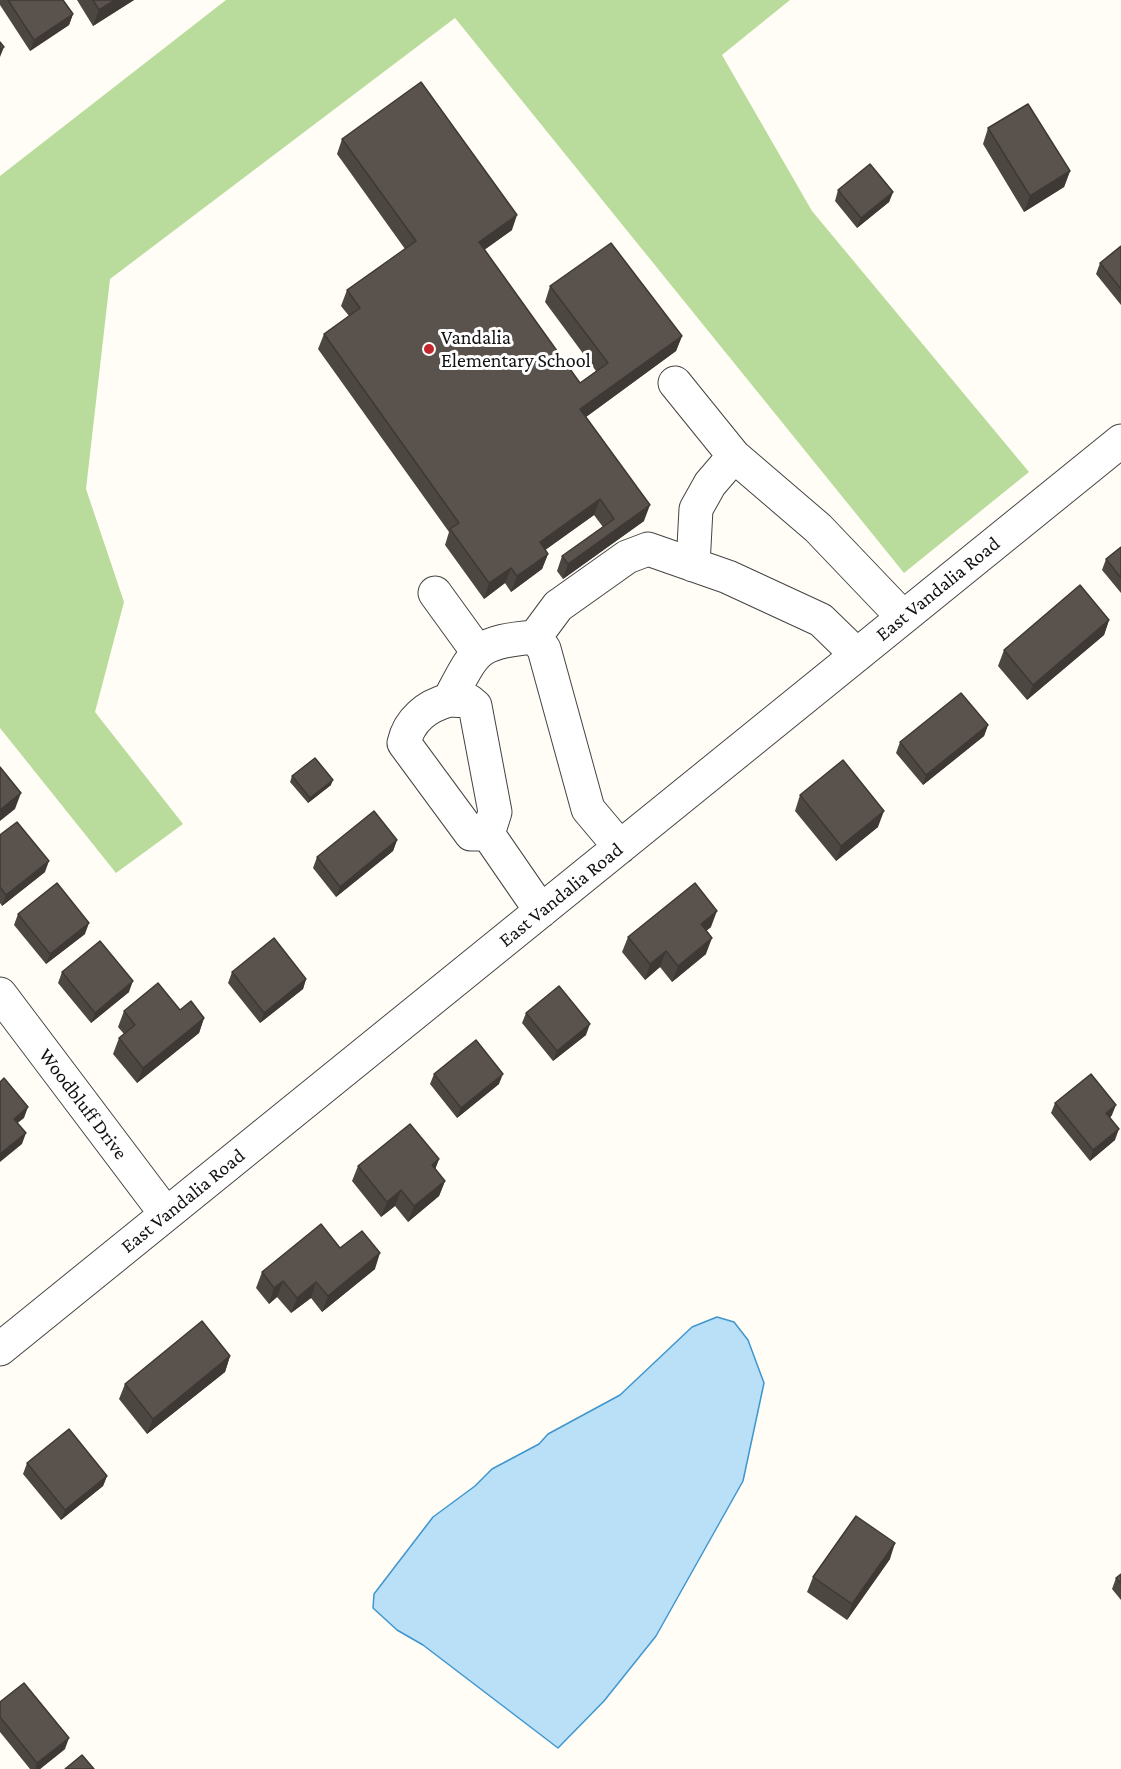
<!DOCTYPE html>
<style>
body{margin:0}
canvas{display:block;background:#fffdf5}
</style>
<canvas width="1121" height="1769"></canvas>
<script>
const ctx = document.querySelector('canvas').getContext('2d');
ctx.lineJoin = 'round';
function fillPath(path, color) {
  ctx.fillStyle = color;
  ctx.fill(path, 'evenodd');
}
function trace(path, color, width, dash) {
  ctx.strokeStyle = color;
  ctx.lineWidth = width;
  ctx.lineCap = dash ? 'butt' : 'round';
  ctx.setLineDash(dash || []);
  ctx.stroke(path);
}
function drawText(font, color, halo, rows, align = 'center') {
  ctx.font = font + ' "Crimson Pro",serif';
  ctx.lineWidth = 6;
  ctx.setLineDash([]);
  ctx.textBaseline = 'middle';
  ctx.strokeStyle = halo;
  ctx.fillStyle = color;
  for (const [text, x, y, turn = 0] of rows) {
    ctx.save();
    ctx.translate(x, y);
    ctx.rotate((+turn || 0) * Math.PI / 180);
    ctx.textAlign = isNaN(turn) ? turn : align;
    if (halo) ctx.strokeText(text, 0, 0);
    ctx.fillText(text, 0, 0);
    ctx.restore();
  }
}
fillPath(new Path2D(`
 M226 0H790L722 55 812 211 1029 472 904 573 455 18 110 279 86 489 124 602 95 712 183 824 116 873 0 728V176Z`), '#b9dc9c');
const water = new Path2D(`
 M717 1317 734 1322 748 1340 764 1383 743 1481 656 1636 604 1701 558 1748 423 1645 397 1630 373 1608 374 1594 433 1517 475 1486 492 1469 539 1444 548 1434 620 1395 692 1327Z`);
fillPath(water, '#b9e0f7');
trace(water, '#3f96cf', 1.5);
const minor = new Path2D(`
 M675 383 734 456
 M693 565 696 509 710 484 734 456 818 528 903 617
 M435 593 477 651
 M535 637 558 606 627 557 648 549 728 577 821 620 857 655
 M449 700 469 701 475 706 495 812 488 834H471L404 743C409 720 427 706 449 700Z
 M449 700C476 650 475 642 535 637L544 649 588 809 620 847
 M488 834 541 911
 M0 994 166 1214
 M0 1349 1121 441`);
trace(minor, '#444', 35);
trace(minor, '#fff', 33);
fillPath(new Path2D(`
 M0 0H63L73 14 69 25 30 51 0 5Z
 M77 0H134L93 26Z
 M988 128 1070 171 1064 187 1024 212 983 144Z
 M342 139 512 230 484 250 580 383 596 371 545 302 550 286 682 336 676 351 586 417 644 521 563 579 557 571 562 556 603 527 594 515 545 550 548 554 542 569 511 592 505 583 484 599 445 545 449 532 318 349 324 334 349 316 341 306 347 290 405 249 337 154Z
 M838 190 893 192 889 202 857 228 835 201Z
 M1121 246V305L1096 274 1100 263Z
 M1121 547V593L1102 570 1106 559Z
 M1109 620 1104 635 1027 700 998 666 1004 650Z
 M988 725 984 736 923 785 896 753 900 742Z
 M292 776 331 785 308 803 290 782Z
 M800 795 878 827 836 861 795 811Z
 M0 835 45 872 2 906 0 903Z
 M397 840 393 851 336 897 313 868 317 857Z
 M18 914 85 934 46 964 14 925Z
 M711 927 706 931V954L672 982 660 967 645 980 622 952 628 937Z
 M62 972 129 992 91 1023 58 983Z
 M232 972 306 979 303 989 260 1023 228 983Z
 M180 1010 204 1018 199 1033 137 1083 113 1054 119 1038 124 1034 118 1027 124 1011Z
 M526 1013 586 1035 553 1061 522 1023Z
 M434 1074 499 1084 457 1118 430 1084Z
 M1055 1103 1112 1115 1110 1118 1115 1140 1090 1161 1051 1113Z
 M439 1159 435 1169 445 1181 439 1196 408 1222 395 1206 381 1217 352 1181 358 1166Z
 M340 1248 375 1269 322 1312 311 1298 291 1313 277 1297 269 1304 256 1288 262 1272Z
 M230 1356 225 1372 147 1434 119 1399 125 1384Z
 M27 1463 107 1476 103 1486 61 1520 23 1474Z
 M890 1559 847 1620 807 1592 813 1577Z
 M1121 1574V1600L1112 1589 1116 1578Z
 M0 1702 65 1749 40 1769H30L0 1732Z`), '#4d4742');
fillPath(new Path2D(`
 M115 0H134L93 26 99 10Z
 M73 14 69 25 30 51 34 40Z
 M4 47 0 57V50Z
 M1070 171 1064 187 1024 212 1030 196Z
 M893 192 889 202 857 228 861 218Z
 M517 215 512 230 473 258 479 242Z
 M682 336 676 351 575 425 580 409Z
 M600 499 594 515 534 558 540 542Z
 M650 505 644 521 563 579 568 564Z
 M548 554 542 569 511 592 517 576Z
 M511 568 505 583 484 599 489 583Z
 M1109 620 1104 635 1027 700 1033 685Z
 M988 725 984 736 923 785 926 775Z
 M333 780 331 785 308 803 310 798Z
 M21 793 15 809 0 821V810Z
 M884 811 878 827 836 861 841 846Z
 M397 840 393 851 336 897 340 887Z
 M49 861 45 872 2 906 6 895Z
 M717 911 711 927 695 940 701 924Z
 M89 923 85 934 46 964 50 954Z
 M712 938 706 954 672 982 678 966Z
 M666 951 660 967 645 980 650 964Z
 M306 979 303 989 260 1023 264 1013Z
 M133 981 129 992 91 1023 95 1013Z
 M204 1018 199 1033 137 1083 143 1068Z
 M590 1024 586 1035 553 1061 557 1051Z
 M503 1074 499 1084 457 1118 461 1108Z
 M1116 1105 1112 1115 1102 1124 1106 1113Z
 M28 1107 24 1118 10 1129 14 1119Z
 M1119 1129 1115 1140 1090 1161 1093 1150Z
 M26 1133 22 1144 0 1162V1154Z
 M439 1159 433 1175 432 1165Z
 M445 1181 439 1196 408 1222 414 1206Z
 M401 1190 395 1206 381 1217 387 1202Z
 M380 1253 375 1269 322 1312 328 1296Z
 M283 1281 277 1297 269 1304 274 1288Z
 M316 1282 311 1298 291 1313 297 1298Z
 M230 1356 225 1372 147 1434 153 1419Z
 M107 1476 103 1486 61 1520 65 1510Z
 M895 1543 890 1559 847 1620 852 1604Z
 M69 1738 65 1749 40 1769H35L37 1763Z`), '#3f3936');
const building = new Path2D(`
 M8 0H63L73 14 34 40Z
 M93 0H115L99 10Z
 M0 42 4 47 0 50Z
 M421 82 517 215 479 242 580 383 608 363 550 286 611 243 682 336 580 409 650 505 568 564 562 556 614 519 600 499 540 542 548 554 517 576 511 568 489 583 450 529 459 523 324 334 360 308 347 290 416 241 342 139Z
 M1028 104 1070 171 1030 196 988 128Z
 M870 164 893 192 861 218 838 190Z
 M1121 246V289L1100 263Z
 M1121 547V578L1106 559Z
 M1080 585 1109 620 1033 685 1004 650Z
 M961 693 988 725 926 775 900 742Z
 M315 758 333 780 310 798 292 776Z
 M843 760 884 811 841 846 800 795Z
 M0 767 21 793 0 810Z
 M374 811 397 840 340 887 317 857Z
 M17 822 49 861 6 895 0 887V835Z
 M57 883 89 923 50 954 18 914Z
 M695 883 717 911 701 924 712 938 678 966 666 951 650 964 628 937Z
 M274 938 306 979 264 1013 232 972Z
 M100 941 133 981 95 1013 62 972Z
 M158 983 180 1010 191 1001 204 1018 143 1068 119 1038 135 1025 124 1011Z
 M559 986 590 1024 557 1051 526 1013Z
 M476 1040 503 1074 461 1108 434 1074Z
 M1091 1074 1116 1105 1106 1113 1119 1129 1093 1150 1055 1103Z
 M4 1078 28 1107 14 1119 26 1133 0 1154V1082Z
 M410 1124 439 1159 432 1165 445 1181 414 1206 401 1190 387 1202 358 1166Z
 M321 1224 340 1248 362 1231 380 1253 328 1296 316 1282 297 1298 283 1281 274 1288 262 1272Z
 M202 1321 230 1356 153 1419 125 1384Z
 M69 1429 107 1476 65 1510 27 1463Z
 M856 1516 895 1543 852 1604 813 1577Z
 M1121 1574V1584L1116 1578Z
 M24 1683 69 1738 37 1763 0 1717V1702Z
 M82 1755 94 1769H65Z`);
fillPath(building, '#5a524d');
trace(building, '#3f3936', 1.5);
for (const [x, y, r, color] of [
 [429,349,6,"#c4262e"]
]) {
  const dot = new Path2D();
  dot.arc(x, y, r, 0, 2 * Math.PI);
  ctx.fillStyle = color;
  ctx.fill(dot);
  trace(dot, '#fff', 2);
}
drawText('20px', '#111', '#fff', [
 ["Vandalia",441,338],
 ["Elementary School",441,361]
], 'left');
drawText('20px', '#111', '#fff', [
 ["East Vandalia Road",938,589,-39],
 ["East Vandalia Road",561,895,-39],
 ["Woodbluff Drive",83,1104,53],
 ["East Vandalia Road",183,1201,-39]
]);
</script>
